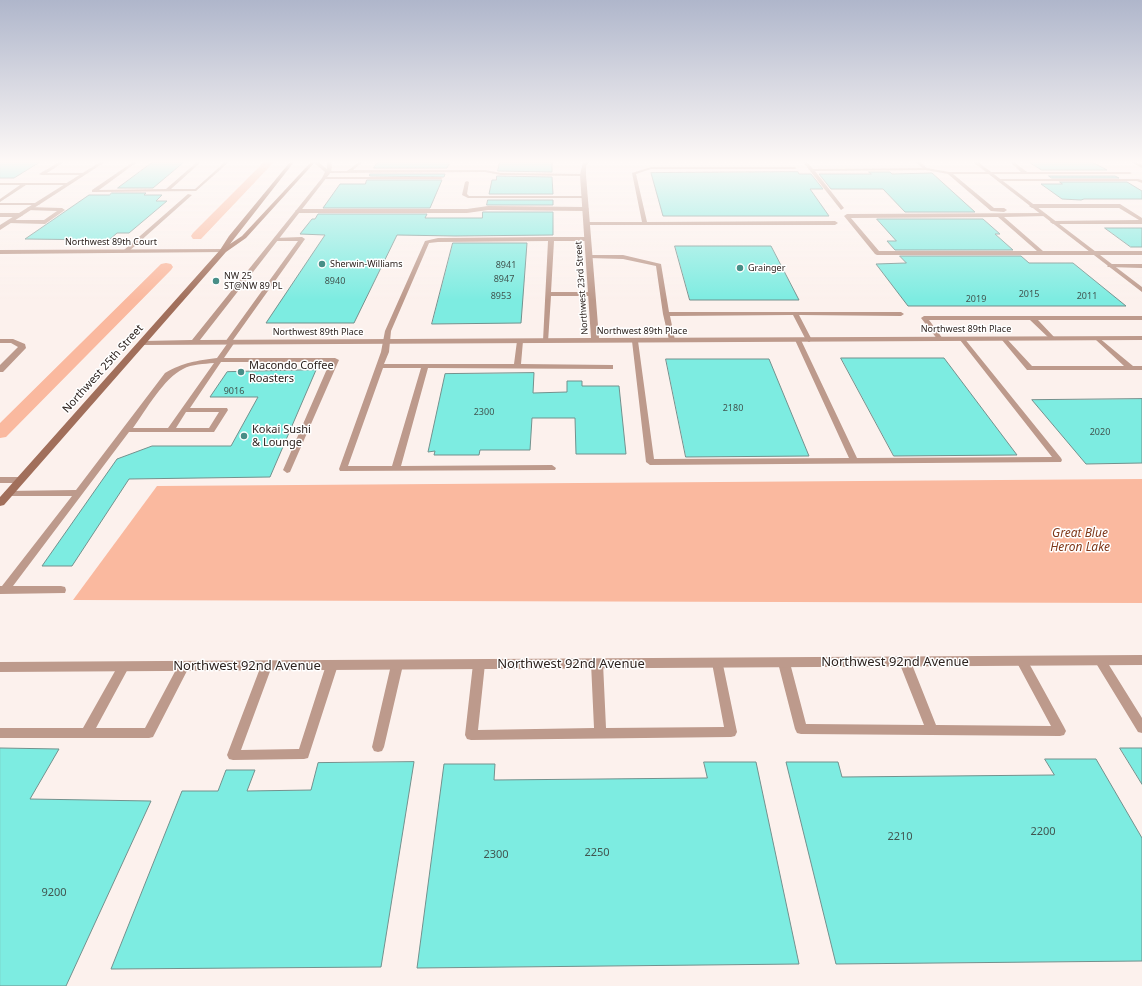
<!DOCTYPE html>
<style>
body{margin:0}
canvas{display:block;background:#fcf1ed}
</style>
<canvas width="1142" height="986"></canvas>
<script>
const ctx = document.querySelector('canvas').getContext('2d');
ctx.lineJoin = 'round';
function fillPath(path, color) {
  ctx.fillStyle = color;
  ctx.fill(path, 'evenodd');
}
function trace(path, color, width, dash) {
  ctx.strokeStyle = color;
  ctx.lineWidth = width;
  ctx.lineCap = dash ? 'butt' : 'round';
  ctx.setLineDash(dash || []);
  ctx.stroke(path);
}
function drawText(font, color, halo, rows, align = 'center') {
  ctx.font = font + ' "Noto Sans",sans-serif';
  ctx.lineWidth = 3;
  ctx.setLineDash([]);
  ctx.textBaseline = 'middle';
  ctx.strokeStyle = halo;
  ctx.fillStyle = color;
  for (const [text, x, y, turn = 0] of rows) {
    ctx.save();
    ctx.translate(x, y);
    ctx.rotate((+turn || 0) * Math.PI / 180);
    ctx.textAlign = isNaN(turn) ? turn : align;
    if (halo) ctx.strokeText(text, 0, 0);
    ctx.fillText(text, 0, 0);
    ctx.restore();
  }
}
fillPath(new Path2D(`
 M1142 479V603L73 600 157 486Z`), '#fab99f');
fillPath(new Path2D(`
 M264 162H274L201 239H193L191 236 193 233Z
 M166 263 171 264 173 267 171 270 6 437 0 438V423L161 264Z`), '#fab99f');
const building = new Path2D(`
 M0 162H40L14 178H0Z
 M153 162H184L153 188H118Z
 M378 162H450L447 168H374Z
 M500 162H552V172L498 171Z
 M1029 162H1092L1107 170H1042Z
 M798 172 799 174H811L823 189H810L829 216H663L651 173Z
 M869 172H890L892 174 932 173 975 212H905L883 189H831L819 174H871Z
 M370 174H445L444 177 370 176Z
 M497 176 552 177 553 194H489L492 180H496Z
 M1049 176H1115L1119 178H1052Z
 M367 180H442L430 208H323L340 184H365Z
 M1060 182H1127L1142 191V199H1084L1081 200 1062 199 1041 184H1062Z
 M112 193H146L144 195H162L156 201H167L129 233H117L109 240 25 239 89 195H109Z
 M488 200H553V205H487Z
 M483 212H553V235L455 236 397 235 354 323H266L325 235 300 234 312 219H315L318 214H427L425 218H482Z
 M877 219H983L1000 234H995L1013 250H895L887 241H896Z
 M1105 228H1142V247H1131Z
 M453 243H527L521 323 432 324Z
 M675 246H771L799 300H690Z
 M900 256H1021L1029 263H1073L1126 306H908L876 264 906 263Z
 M841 358H944L1017 455 894 456Z
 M666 359H769L809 456 686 457Z
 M316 370 270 477 129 479 72 566H42L117 459 152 446H231L258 397H210L227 372Z
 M534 373 533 393 567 392V381H582V386H619L626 454H576L575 418H532L530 450H480L479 455H434L435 451 428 452 445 374Z
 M1142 399V463L1086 464 1032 400Z
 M0 748 59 749 30 799 151 801 66 986H0Z
 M1120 748H1142V784Z
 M1045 759H1096L1142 838V961L836 964 786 762H838L842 777 1054 775Z
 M414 762 381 967 111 969 182 791H218L226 770H255L247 791 311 790 318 763Z
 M704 762H756L799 964 417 968 444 764H495L494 780 707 778Z`);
fillPath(building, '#7dece1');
trace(building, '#73918d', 1);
fillPath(new Path2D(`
 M59 162H64L47 173H83L85 174 83 175H41L39 174Z
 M133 162H137L99 190 166 189 197 162H201L171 189H195L225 162H229L196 191 92 192V190Z
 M359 162H363L353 170H485L501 173 583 174 585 175 583 176 501 175 485 172 328 173 326 172 328 171H347Z
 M803 162H807L813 169 922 168 916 162H920L927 168 949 172H1021L1010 162H1014L1027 172H1130L1132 173 1130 174H953L994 208H1004L1007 210 1004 212 991 211 948 174 926 170 815 171 844 208 841 210Z
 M1131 162H1136L1142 165V168Z
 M651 167H795L797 168 795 169H651L636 174 647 222 835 221 838 223 835 225H585L584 224 587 222H642L632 173Z
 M324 177H441L443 178 441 179H322Z
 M999 179H1138L1142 180V183L1137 181H997Z
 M467 181 469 182 467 194 469 196H585L587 197 585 198H468L462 195 465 182Z
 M0 183H67L69 184 67 185H26L0 202V199L20 185H0Z
 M188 194 192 195 128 252H124V250Z
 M0 203H38L40 204 38 205H0Z
 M1120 204 1142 218V224H1053L1050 222 1051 221 1139 220 1119 208H1032L1029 206 1032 204Z
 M488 206 586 207 589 209 586 211 488 210 467 213H298L295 211 298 209H467Z
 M29 207 62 208 65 210 45 224 8 223V221L10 220H44L57 211 27 210V208Z
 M0 213H20L23 215 20 217H0Z
 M1044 213 1047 215 1046 216 1004 217 1043 251H1142V255H877L875 254 844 216 847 214ZM998 217 1037 251H879L851 218Z
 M551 237H588L591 239 588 241H554L551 292H592L595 294 592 296H551L548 342H544L543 341 548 241 438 242 429 243 391 331 389 352 384 364H514L517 341 520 339 523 341 521 364 613 365V369H610L428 368 401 466 552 465 556 468 555 470 340 471 339 469 381 352 385 331 425 241 438 238ZM383 368H421L392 466H348Z
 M274 238 302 237 305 239 233 340 235 342 224 358H335L339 360 290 472 287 473 283 470 330 362H221L190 408H227L228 410 214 432H129L13 586H61L65 587 66 590 65 593 0 594V586H2L72 496H9L6 495 4 493 6 491 76 490 165 373C184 362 196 361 217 358L227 344 225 342 298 241H276L274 240ZM214 363 168 428H133C146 410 164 378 183 369 192 364 204 364 214 363ZM186 412H219L209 428H176Z
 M590 255H623L661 264 669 312H901L904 314 901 316 799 315 812 340 809 342 806 340 793 315 670 316 675 340 672 342 669 340 663 314 656 266 623 259 588 258 587 257Z
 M1110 264H1142V268L1108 267 1107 266Z
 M924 316H1142V320H1038L1055 338V340H1051L1030 320H929L943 339 940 341 938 340 921 318Z
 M962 337 964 338 1061 458 1062 460 1061 462 650 465 646 462 632 341 635 339 638 341 654 459 849 458 795 340 798 338 801 340 857 458 1052 457 960 340 959 339Z
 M1004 337 1006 338 1032 366H1124L1096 340V338L1098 337 1133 366H1142V370H1027L1002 340 1001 339Z
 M1100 656 1104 657 1142 718V733L1138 732 1094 660 1096 657Z
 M1022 657 1026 658 1064 727 1066 731 1064 735 1060 736 801 734 797 733 795 729 778 663 780 660 784 659 788 660 790 663 806 724 924 725 899 662 901 659 905 658 909 659 911 662 936 725 1051 726 1016 661 1018 658Z
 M597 659 601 660 603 663 606 728 724 727 712 663 714 660 718 659 722 660 737 732 735 736 731 737 471 740 467 739 465 735 473 664 475 661 479 660 483 661 485 664 478 730 594 728 591 663 593 660Z
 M332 661 336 662 338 665 308 758 304 759 233 760 229 759 227 755 262 663 266 662 270 663 272 666 241 750 299 749 326 665 328 662Z
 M397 661 401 662 403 665 384 747 382 751 378 752 374 751 372 747 391 665 393 662Z
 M123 663 127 664 129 667 96 728H145L179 664 183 663 187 664 189 667 153 737 149 738H0V728H83L119 664Z`), '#bd9a8c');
fillPath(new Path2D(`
 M100 162H105L0 230V225Z
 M313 162H318L327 169V162H331L332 167 331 172 200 340 591 338 580 175 582 166 585 162H589L586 166V175L599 338 1142 336V340L140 345V341H143L192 340 322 178 325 172Z
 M973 162H978L1142 287V292Z
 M0 339H13L25 344 26 348 3 372H0V365L18 347 11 343H0Z
 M0 477H20L25 480 20 483H0Z
 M1142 655V665L0 672V662Z`), '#bd9a8c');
fillPath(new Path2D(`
 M223 249 225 250V252L0 254V250Z`), '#bd9a8c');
fillPath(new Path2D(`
 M290 162H294L230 244 242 236 311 162H315L246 238 226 252 4 505 0 506V497L220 250 229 236Z`), '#a16f5b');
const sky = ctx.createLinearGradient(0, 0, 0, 300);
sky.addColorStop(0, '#afb6cb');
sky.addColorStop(0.54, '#fef9f7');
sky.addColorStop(1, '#fef9f700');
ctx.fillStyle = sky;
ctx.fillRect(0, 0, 1142, 300);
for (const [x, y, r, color] of [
 [322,264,4,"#488e87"],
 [740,268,4,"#488e87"],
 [216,281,4,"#488e87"],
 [241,372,4,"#488e87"],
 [244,436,4,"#488e87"]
]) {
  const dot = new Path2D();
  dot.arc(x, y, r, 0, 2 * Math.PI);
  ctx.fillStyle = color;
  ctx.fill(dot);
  trace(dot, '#fff', 1.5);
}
drawText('9px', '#2d231f', '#fff', [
 ["Northwest 89th Court",111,242],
 ["Northwest 23rd Street",582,288,-94],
 ["Northwest 89th Place",966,329],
 ["Northwest 89th Place",642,331],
 ["Northwest 89th Place",318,332]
]);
drawText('9px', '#2d231f', '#fff', [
 ["Sherwin-Williams",330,264],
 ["Grainger",748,268],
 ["NW 25",224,276],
 ["ST@NW 89 PL",224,286]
], 'left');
drawText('9px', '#415550', null, [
 ["8941",506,265],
 ["8947",504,279],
 ["8940",335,281],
 ["2015",1029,294],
 ["8953",501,296],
 ["2011",1087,296],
 ["2019",976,299],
 ["9016",234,391],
 ["2180",733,408],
 ["2300",484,412],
 ["2020",1100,432]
]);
drawText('11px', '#2d231f', '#fff', [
 ["Macondo Coffee",249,366],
 ["Roasters",249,379],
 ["Kokai Sushi",252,430],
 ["& Lounge",252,443]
], 'left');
drawText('11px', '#2d231f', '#fff', [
 ["Northwest 25th Street",103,369,-48]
]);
drawText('11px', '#415550', null, [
 ["2200",1043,832],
 ["2210",900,837],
 ["2250",597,853],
 ["2300",496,855],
 ["9200",54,893]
]);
drawText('italic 12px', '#80391a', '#fff', [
 ["Great Blue",1080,534],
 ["Heron Lake",1080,548]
]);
drawText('13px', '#2d231f', '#fff', [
 ["Northwest 92nd Avenue",895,662],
 ["Northwest 92nd Avenue",571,664],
 ["Northwest 92nd Avenue",247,666]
]);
</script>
